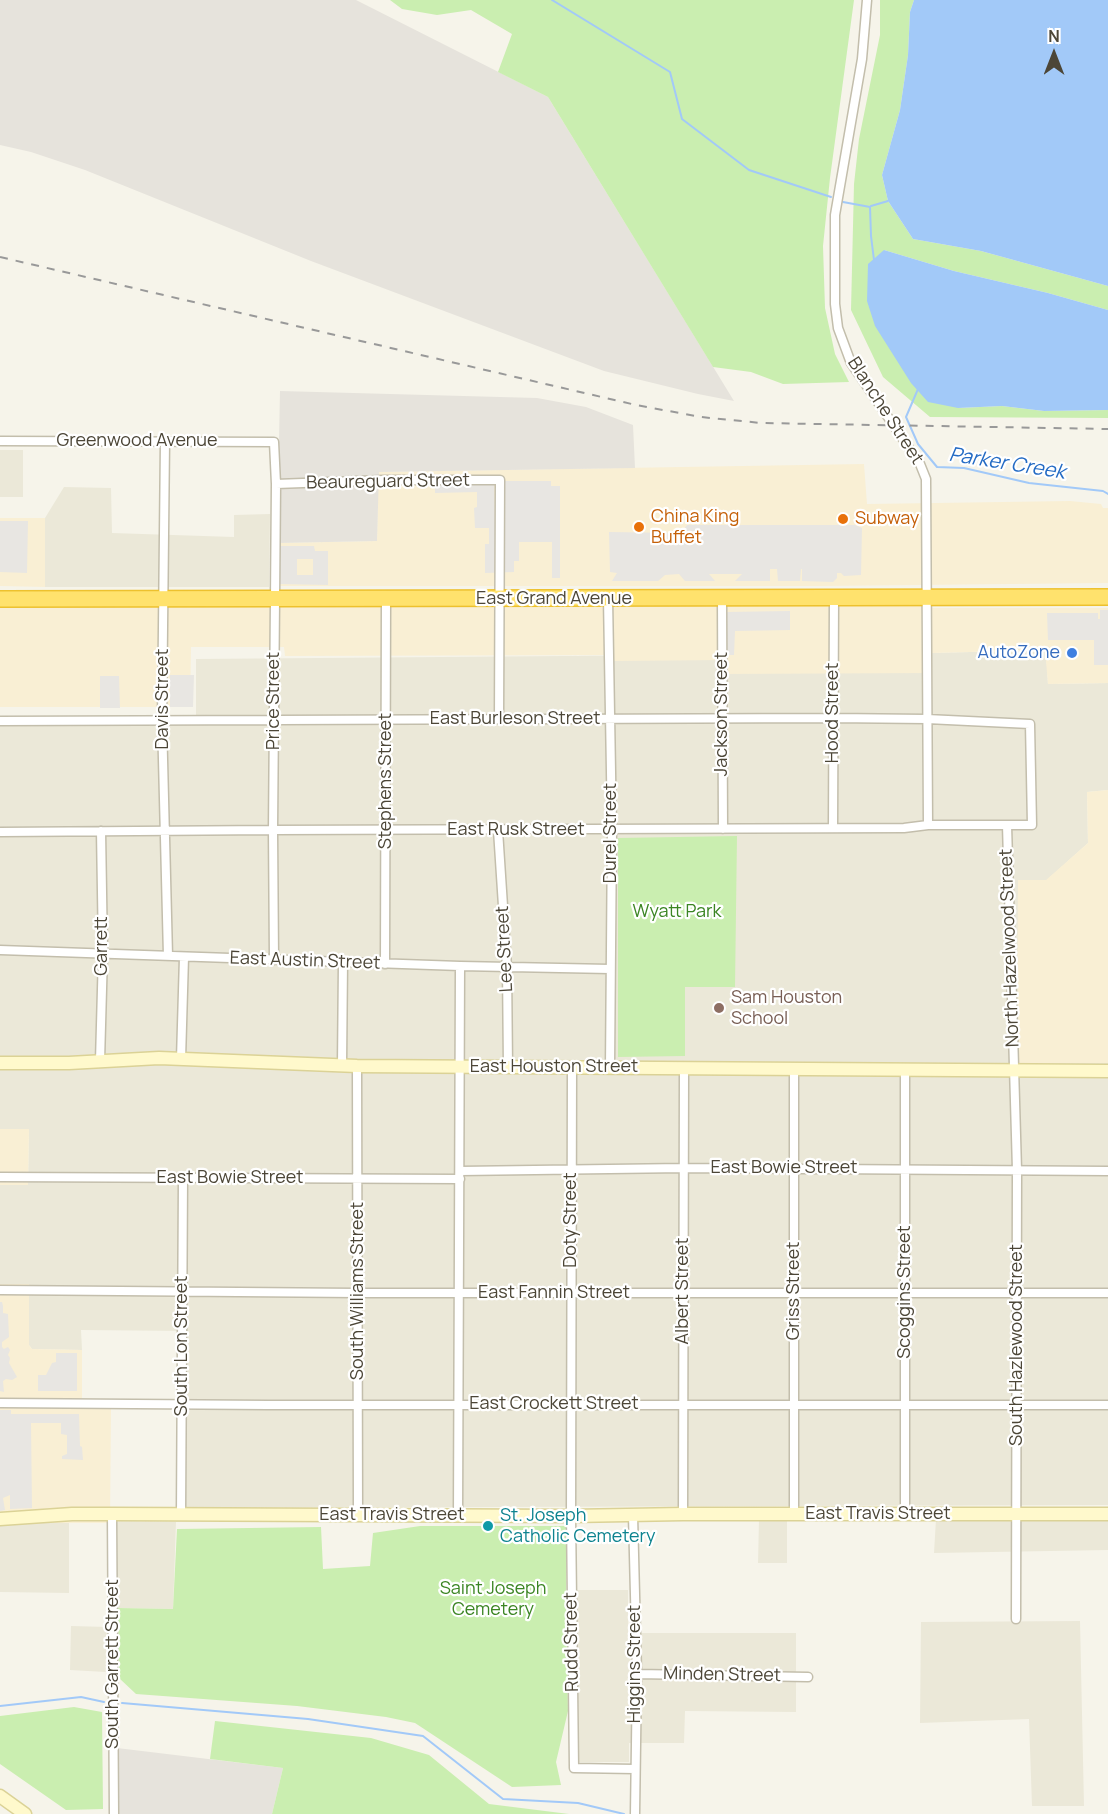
<!DOCTYPE html>
<style>
body{margin:0}
#map{position:relative;width:1108px;height:1814px;overflow:hidden;background:#f6f4ea;font-family:Manrope,sans-serif}
canvas{display:block}
.north{position:absolute;left:1024px;top:24px;width:60px;height:60px;-webkit-text-stroke:4px #fff;paint-order:stroke;rotate:0deg;font-size:16px;font-weight:700;line-height:24px;text-align:center;color:#4c4637}
.north::after{content:'';display:block;margin:auto;width:21px;height:27px;background:#4c4637;clip-path:polygon(50% 0,100% 100%,50% 72%,0 100%)}
</style>
<div id="map">
<canvas width="1108" height="1814"></canvas>
<div class="north">N</div>
</div>
<script>
const ctx = document.querySelector('canvas').getContext('2d');
ctx.lineJoin = 'round';
function fillPath(path, color) {
  ctx.fillStyle = color;
  ctx.fill(path, 'evenodd');
}
function trace(path, color, width, dash) {
  ctx.strokeStyle = color;
  ctx.lineWidth = width;
  ctx.lineCap = dash ? 'butt' : 'round';
  ctx.setLineDash(dash || []);
  ctx.stroke(path);
}
function drawText(font, color, halo, rows, align = 'center') {
  ctx.font = font + ' Manrope,sans-serif';
  ctx.lineWidth = 4.5;
  ctx.setLineDash([]);
  ctx.textBaseline = 'middle';
  ctx.strokeStyle = halo;
  ctx.fillStyle = color;
  for (const [text, x, y, turn = 0] of rows) {
    ctx.save();
    ctx.translate(x, y);
    ctx.rotate((+turn || 0) * Math.PI / 180);
    ctx.textAlign = isNaN(turn) ? turn : align;
    if (halo) ctx.strokeText(text, 0, 0);
    ctx.fillText(text, 0, 0);
    ctx.restore();
  }
}
fillPath(new Path2D(`
 M0 450H23V497H0Z
 M64 487 111 488 112 533 234 537V515L270 514 269 587H45V518Z
 M1046 650 1048 684 1108 683V790L1087 792 1088 843 1046 881 1019 880 1017 1063H1108V1505L185 1508 188 1331 81 1330 82 1350 32 1349 29 1345V1284H0V1185H28L29 1129H0V725L196 722V659L932 653Z
 M936 1519 1108 1520V1550L934 1553Z
 M759 1520H787V1563H758Z
 M115 1521 176 1522 173 1609 118 1608Z
 M0 1523H69V1593L0 1592Z
 M575 1590H628V1633H796V1712L685 1711 684 1743H629V1762H574Z
 M1080 1621 1084 1806H1032L1029 1719 920 1723 921 1622Z
 M71 1626 108 1627 106 1672 70 1670Z`), '#ebe8d8');
fillPath(new Path2D(`
 M864 464 867 504 1070 501 1101 504 1103 508H1108V583L821 586H277V543L377 541 378 472Z
 M0 518H45V587L0 586Z
 M928 602 929 673 723 674V660L614 661V655L285 656 284 647H191L190 707H0V607Z
 M932 608H1108V683L1048 684 1045 650 932 653Z
 M1108 790V1063H1017L1018 880H1046L1088 843 1087 792Z
 M0 1129H29L28 1185H0Z
 M0 1284H29V1345L32 1349 82 1350V1408H111L110 1523H0Z`), '#f9efd4');
fillPath(new Path2D(`
 M0 0H356L548 97 734 401 698 394 604 371 311 261 85 170 31 152 0 145Z
 M280 391 537 398 586 407 633 425 635 468 379 472 377 541 277 543Z
 M117 1748 283 1768 272 1814H118Z`), '#e6e3dc');
fillPath(new Path2D(`
 M390 0H854L830 178 823 246 825 308 835 354 849 382 783 384 751 372 713 367 548 97 498 72 512 34 471 10 437 15 402 9Z
 M880 0H914L910 12 908 55 900 110 882 175 888 201 913 239 981 251 1108 286V310L1048 293 954 271 884 250 958 408 1002 406 1044 411 1108 410V418L930 417 883 377 851 310 854 184 859 139 880 35Z
 M737 836 735 987H685V1056L618 1057V838Z
 M420 1526H567L566 1610 568 1711 556 1762 561 1785 512 1787 415 1723 386 1717 297 1706 136 1694 119 1678 118 1608 173 1609 177 1529 321 1527 323 1569 370 1566 373 1533Z
 M74 1707 102 1712 103 1809 66 1810 0 1764V1716Z
 M215 1721 371 1738 429 1755 489 1804 569 1814H272L283 1768 210 1759Z`), '#caeeb0');
fillPath(new Path2D(`
 M502 481H551V486H560V578H552V542H519V561H514V572L485 573V544H489V528H475L474 508 477 507V492L435 493V485H494L495 527H502Z
 M0 521H28L27 573 0 572Z
 M687 525H855L862 528 861 575 844 576 841 573H837V578L833 582 802 581V569H801L800 581H778L777 569H770V581H735L742 574H709L715 581H685L679 574 665 575 658 581H612L617 573 610 572 609 532 681 533Z
 M279 546H314L315 551H328V585L279 584ZM297 559H313V575H297Z
 M1100 610H1108V665H1094V640H1048L1047 613H1098V619H1100Z
 M790 611V630L735 631 734 655H726V612Z
 M170 675H194L193 707H170Z
 M100 676H119L120 708H100Z
 M0 1302H2L3 1306V1313L8 1314 9 1337 2 1342V1347L4 1349 8 1347 10 1350 8 1355 10 1358 9 1363 17 1377 12 1380 6 1379 3 1381 4 1392 0 1391Z
 M56 1353H77V1391H38V1375H46L52 1363 56 1362Z
 M0 1410H11V1414H79L80 1446 82 1447 83 1460 62 1459V1456L67 1454V1435L61 1434V1423H31L32 1508 10 1509V1495L3 1498 5 1510 0 1511Z`), '#e8e6e2');
fillPath(new Path2D(`
 M914 0H1108V286L981 251 913 239 888 201 882 175 900 110 908 55 910 12Z
 M884 250 954 271 1048 293 1108 310V410L1044 411 1002 406 958 408 928 402 911 383 875 326 867 301 868 264Z`), '#a2c9f8');
trace(new Path2D(`
 M552 0 670 72 682 119 749 170 831 197
 M843 202 870 207 871 236 874 260
 M871 206 888 201
 M918 389 906 417 918 444 937 467 964 468 1029 483 1103 491 1108 494
 M122 1703 308 1719 423 1736 503 1799 578 1803 624 1814
 M0 1706 81 1697 104 1702`), '#a2c9f8', 2);
const street = new Path2D(`
 M867 0 862 59 835 215V304L838 328 851 363 920 464 926 479 928 825
 M0 441 274 442 276 484 273 830 274 960
 M165 441 162 720 168 956
 M276 484 384 480H500L499 719
 M608 598 612 830 610 1067
 M722 599 723 829
 M0 721 833 718 927 719 1030 724 1032 825H928L904 828 273 830 0 832
 M1007 825 1017 1170 1016 1619
 M833 828 834 598
 M498 830 507 967 508 1068
 M0 950 460 966 610 969
 M385 964 386 599
 M181 1059 184 957
 M100 1061 103 953 101 831
 M342 1065 343 962
 M357 1066 358 1515
 M572 1067 571 1516 574 1768 635 1769
 M905 1070V1514
 M460 1171 684 1168 1108 1171
 M0 1177 460 1179
 M0 1290 358 1293H1108
 M0 1403 268 1405H1108
 M112 1514 114 1814
 M181 1514 183 1178
 M683 1514 684 1068
 M794 1514V1069
 M458 1515 460 966
 M633 1515 637 1674 635 1814
 M637 1674 808 1677`);
const secondary = new Path2D(`
 M0 1063H69L159 1058 357 1066 1108 1071
 M0 1519 72 1514H112L571 1516 683 1514H1108
 M0 1796 25 1814`);
const highway = new Path2D(`
 M0 599 1108 597`);
trace(street, '#c3beac', 11);
trace(secondary, '#dbd296', 15);
trace(highway, '#edc12e', 18);
trace(street, '#fff', 8);
trace(secondary, '#fff9cc', 12);
trace(highway, '#ffe26d', 15);
trace(new Path2D(`
 M0 257 636 405 701 417 761 423 1108 429`), '#999', 2, [8, 8]);
for (const [x, y, r, color] of [
 [843,519,6,"#e8710a"],
 [639,527,6,"#e8710a"],
 [1072,653,6,"#3f7fe0"],
 [719,1008,6,"#8d6e63"],
 [488,1526,6,"#0f9aa8"]
]) {
  const dot = new Path2D();
  dot.arc(x, y, r, 0, 2 * Math.PI);
  ctx.fillStyle = color;
  ctx.fill(dot);
  trace(dot, '#fff', 2);
}
drawText('18px', '#4c4637', '#fff', [
 ["Blanche Street",885,411,57],
 ["Greenwood Avenue",137,441],
 ["Beaureguard Street",388,482,-1],
 ["East Grand Avenue",554,599],
 ["Davis Street",163,699,-90],
 ["Price Street",274,701,-90],
 ["Hood Street",833,713,-90],
 ["Jackson Street",722,714,-90],
 ["East Burleson Street",515,719],
 ["Stephens Street",386,781,-90],
 ["East Rusk Street",516,830],
 ["Durel Street",611,833,-90],
 ["Garrett",102,946,-90],
 ["North Hazelwood Street",1010,948,-92],
 ["Lee Street",505,949,-93],
 ["East Austin Street",305,961,2],
 ["East Houston Street",554,1067],
 ["East Bowie Street",784,1168],
 ["East Bowie Street",230,1178],
 ["Doty Street",571,1220,-90],
 ["South Williams Street",358,1291,-90],
 ["Albert Street",683,1291,-90],
 ["Griss Street",794,1291,-90],
 ["Scoggins Street",905,1292,-90],
 ["East Fannin Street",554,1293],
 ["South Hazlewood Street",1017,1345,-90],
 ["South Lon Street",182,1346,-90],
 ["East Crockett Street",554,1404],
 ["East Travis Street",878,1514],
 ["East Travis Street",392,1515],
 ["Rudd Street",572,1642,-91],
 ["South Garrett Street",113,1664,-90],
 ["Higgins Street",635,1664,-90],
 ["Minden Street",722,1675,1]
]);
drawText('18px', '#c56008', '#fff', [
 ["China King",651,517],
 ["Buffet",651,538],
 ["Subway",855,519]
], 'left');
drawText('18px', '#366cbe', '#fff', [
 ["AutoZone",1060,653]
], 'right');
drawText('18px', '#3b8523', '#fff', [
 ["Wyatt Park",677,912],
 ["Saint Joseph",493,1589],
 ["Cemetery",493,1610]
]);
drawText('18px', '#785e54', '#fff', [
 ["Sam Houston",731,998],
 ["School",731,1019]
], 'left');
drawText('18px', '#0d838f', '#fff', [
 ["St. Joseph",500,1516],
 ["Catholic Cemetery",500,1537]
], 'left');
drawText('italic 20px', '#246bc4', '#fff', [
 ["Parker Creek",1007,464,9]
]);
</script>
